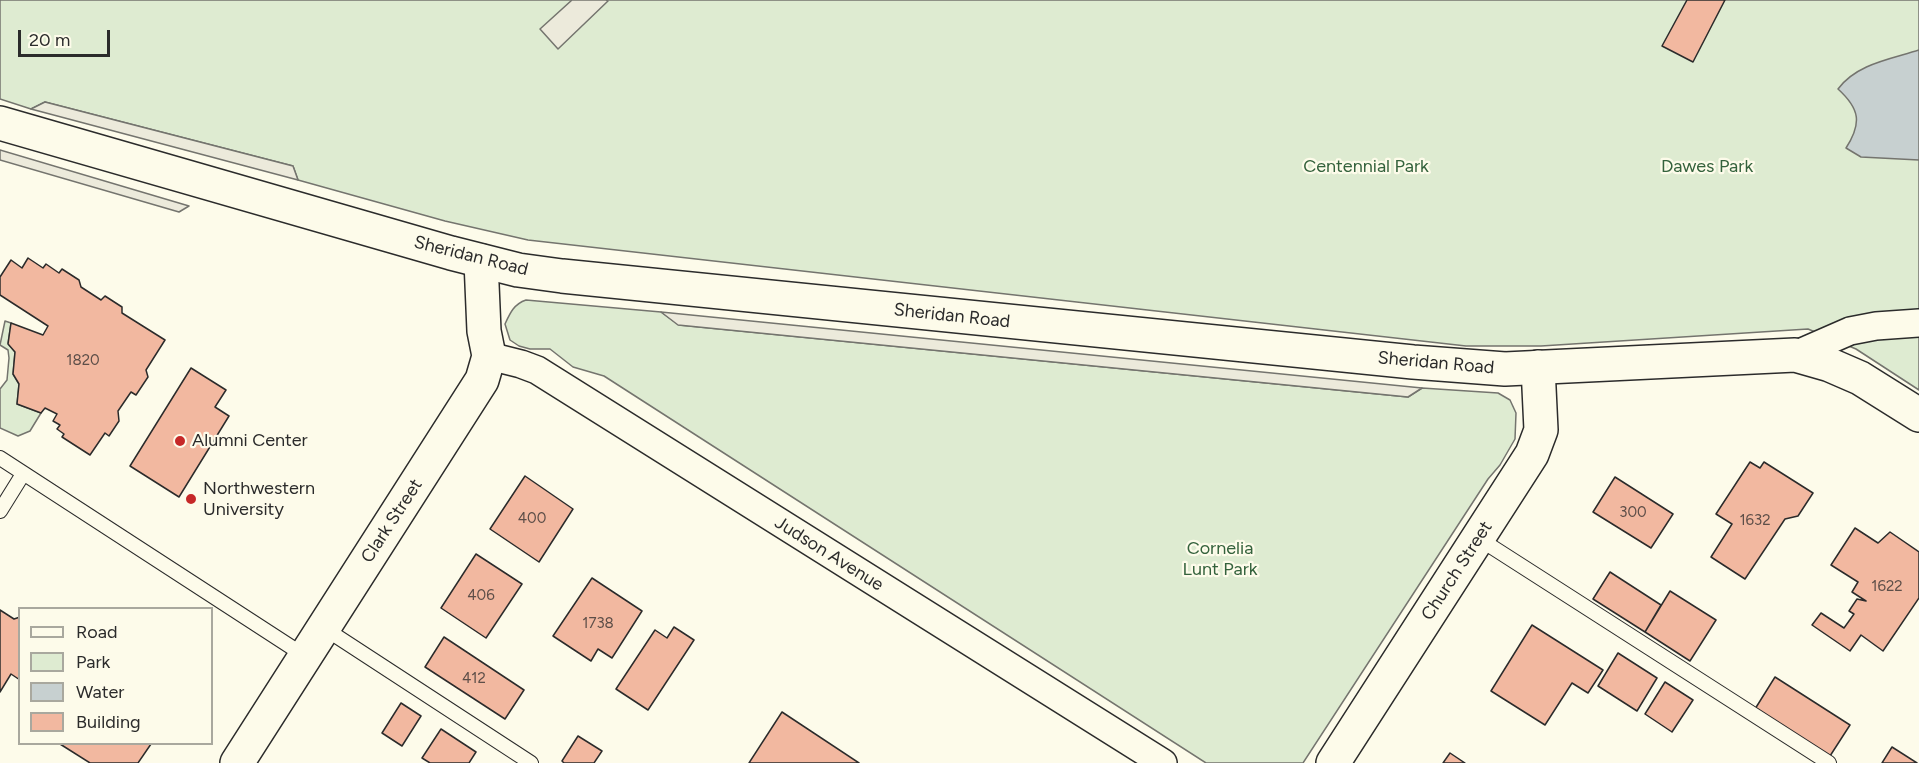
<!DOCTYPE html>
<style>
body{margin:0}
#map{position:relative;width:1919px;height:763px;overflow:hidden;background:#fdfbea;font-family:Figtree,sans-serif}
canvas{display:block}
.legend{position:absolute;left:18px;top:607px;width:195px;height:138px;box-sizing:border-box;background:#fdfbea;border:2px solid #a9a89e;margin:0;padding:8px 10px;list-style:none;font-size:18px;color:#2b2b2b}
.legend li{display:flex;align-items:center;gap:12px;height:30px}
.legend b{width:30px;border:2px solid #a9a89e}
.scale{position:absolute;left:18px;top:30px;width:92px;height:27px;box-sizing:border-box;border:3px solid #2b2b2b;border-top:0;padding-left:8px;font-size:18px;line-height:21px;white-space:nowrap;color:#2b2b2b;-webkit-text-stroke:4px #fdfbea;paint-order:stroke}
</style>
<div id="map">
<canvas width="1919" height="763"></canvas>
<ul class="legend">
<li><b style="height:8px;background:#fdfbea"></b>Road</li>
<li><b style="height:16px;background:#deebd1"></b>Park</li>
<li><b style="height:16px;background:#c7d0d0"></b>Water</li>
<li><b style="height:16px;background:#f2b8a0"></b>Building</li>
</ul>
<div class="scale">20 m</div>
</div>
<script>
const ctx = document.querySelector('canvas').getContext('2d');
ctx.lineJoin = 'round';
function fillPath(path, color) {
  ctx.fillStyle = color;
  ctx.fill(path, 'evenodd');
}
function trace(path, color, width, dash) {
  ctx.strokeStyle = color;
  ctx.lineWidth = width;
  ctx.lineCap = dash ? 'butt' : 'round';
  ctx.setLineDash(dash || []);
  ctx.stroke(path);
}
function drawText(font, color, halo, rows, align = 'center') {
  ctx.font = font + ' Figtree,sans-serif';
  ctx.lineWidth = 4.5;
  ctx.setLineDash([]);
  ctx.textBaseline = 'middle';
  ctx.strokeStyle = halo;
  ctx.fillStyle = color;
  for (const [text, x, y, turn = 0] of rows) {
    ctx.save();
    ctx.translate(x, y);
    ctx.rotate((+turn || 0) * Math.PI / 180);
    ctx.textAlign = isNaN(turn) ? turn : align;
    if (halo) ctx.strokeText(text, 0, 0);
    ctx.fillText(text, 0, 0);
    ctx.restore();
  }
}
const green = new Path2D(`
 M0 0H1919V390L1856 349 1808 329 1541 346H1466L528 240 445 221 298 180 293 166 45 102 31 109 0 99Z
 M526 300 661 312 679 325 1408 397 1422 388 1498 393 1510 400 1516 413 1515 439 1500 465 1488 479 1303 763H1206L604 376 573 367 550 349H530L519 346 510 340 505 324C510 313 514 304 526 300Z
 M5 321 11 323 8 343 15 352 13 374 19 384 17 404 41 413 30 431 18 436 0 428V389L7 380 9 358 8 350 0 345Z`);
fillPath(green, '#deebd1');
trace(green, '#74746e', 1.5);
const parking = new Path2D(`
 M572 0H606L608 1 558 49 540 29Z
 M45 102 293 166 298 180 31 109Z
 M0 150 189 206 179 212 0 160Z
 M661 312 1422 388 1408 397 678 325Z`);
fillPath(parking, '#eceadb');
trace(parking, '#74746e', 1.5);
const water = new Path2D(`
 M1919 50V160L1861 157 1846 148C1862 123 1860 109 1838 89 1856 64 1891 59 1919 50Z`);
fillPath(water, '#c7d0d0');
trace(water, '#74746e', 1.5);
const building = new Path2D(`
 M1687 0H1725L1693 62 1662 46Z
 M28 258 43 268 46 264 59 273 62 269 79 280 81 287 101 300 105 296 122 307V313L165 340 146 370 148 377 136 395 131 392 118 411 119 421 109 436 105 433 90 455 62 437 64 434 57 429 60 425 53 421 57 414 45 408 41 413 17 404 19 384 13 374 15 352 8 344 11 323 43 335 48 326 0 295V277L11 260 22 268Z
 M191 368 226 390 215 407 229 416 179 497 130 466Z
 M1750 462 1760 468 1764 462 1813 493 1798 516 1785 519 1745 579 1711 557 1732 524 1716 514Z
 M525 476 573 509 539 562 490 529Z
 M1615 477 1673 514 1651 548 1593 512Z
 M1855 528 1878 543 1890 532 1919 552V598L1883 651 1861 635 1850 651 1812 625 1821 613 1844 628 1854 614 1849 611 1857 599 1866 601 1852 592 1858 582 1831 565Z
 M476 554 522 584 486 638 441 608Z
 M1610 572 1661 605 1645 632 1593 599Z
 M592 578 642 611 612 658 598 649 591 661 553 636Z
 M1670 591 1716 620 1690 661 1645 632Z
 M0 610 14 619 20 617V680L11 674 0 692Z
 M1532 625 1603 670 1588 693 1572 683 1545 725 1491 691Z
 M674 627 694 640 648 710 616 689 655 630 667 638Z
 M444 637 524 690 505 719 425 667Z
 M1618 653 1657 678 1637 711 1598 686Z
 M1775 677 1850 725 1830 756 1755 709Z
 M1665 682 1693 700 1672 732 1645 714Z
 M401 703 421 716 402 746 382 733Z
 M782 712 859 763H749Z
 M441 729 476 752 469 763H430L422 758Z
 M578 736 602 751 594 763H564L562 761Z
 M60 744H151L138 763H90Z
 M1892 747 1917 763H1882Z
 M1450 753 1465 763H1443Z`);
fillPath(building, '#f2b8a0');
trace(building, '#2b2b2b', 1.5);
const service = new Path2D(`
 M0 458 305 656
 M0 511 23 474
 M1478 538 1829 763
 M324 628 531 763`);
const minor = new Path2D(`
 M1795 355 1850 331 1876 326 1919 323
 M489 356 521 364 537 370 1163 763`);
const tertiary = new Path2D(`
 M237 763 482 380 489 356 484 331 481 261
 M1333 763 1532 454 1541 430 1538 367`);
const secondary = new Path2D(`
 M0 123 451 253 518 270 562 276 1413 362 1505 369 1795 355 1830 365 1860 378 1919 415`);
trace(service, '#2b2b2b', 16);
trace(minor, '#2b2b2b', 30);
trace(tertiary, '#2b2b2b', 36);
trace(secondary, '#2b2b2b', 36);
trace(service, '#fdfbea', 14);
trace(minor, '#fdfbea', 27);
trace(tertiary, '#fdfbea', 33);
trace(secondary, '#fdfbea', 33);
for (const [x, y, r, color] of [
 [180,441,6,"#c62828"],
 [191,499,6,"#c62828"]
]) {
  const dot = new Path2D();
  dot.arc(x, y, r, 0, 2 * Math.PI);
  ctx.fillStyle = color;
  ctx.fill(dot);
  trace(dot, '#fdfbea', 2);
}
drawText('15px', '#5d4e48', null, [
 ["1820",83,361],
 ["300",1633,513],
 ["400",532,519],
 ["1632",1755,521],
 ["1622",1887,587],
 ["406",481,596],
 ["1738",598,624],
 ["412",474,679]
]);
drawText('18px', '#34623c', '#fdfbea', [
 ["Centennial Park",1366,167],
 ["Dawes Park",1707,167],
 ["Cornelia",1220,549],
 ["Lunt Park",1220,570]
]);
drawText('18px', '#2b2b2b', '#fdfbea', [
 ["Sheridan Road",471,256,14],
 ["Sheridan Road",952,316,6],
 ["Sheridan Road",1436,363,5],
 ["Clark Street",392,521,-57],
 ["Judson Avenue",829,554,32],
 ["Church Street",1457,571,-57]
]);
drawText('18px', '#2b2b2b', '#fdfbea', [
 ["Alumni Center",192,441],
 ["Northwestern",203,489],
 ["University",203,510]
], 'left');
</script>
